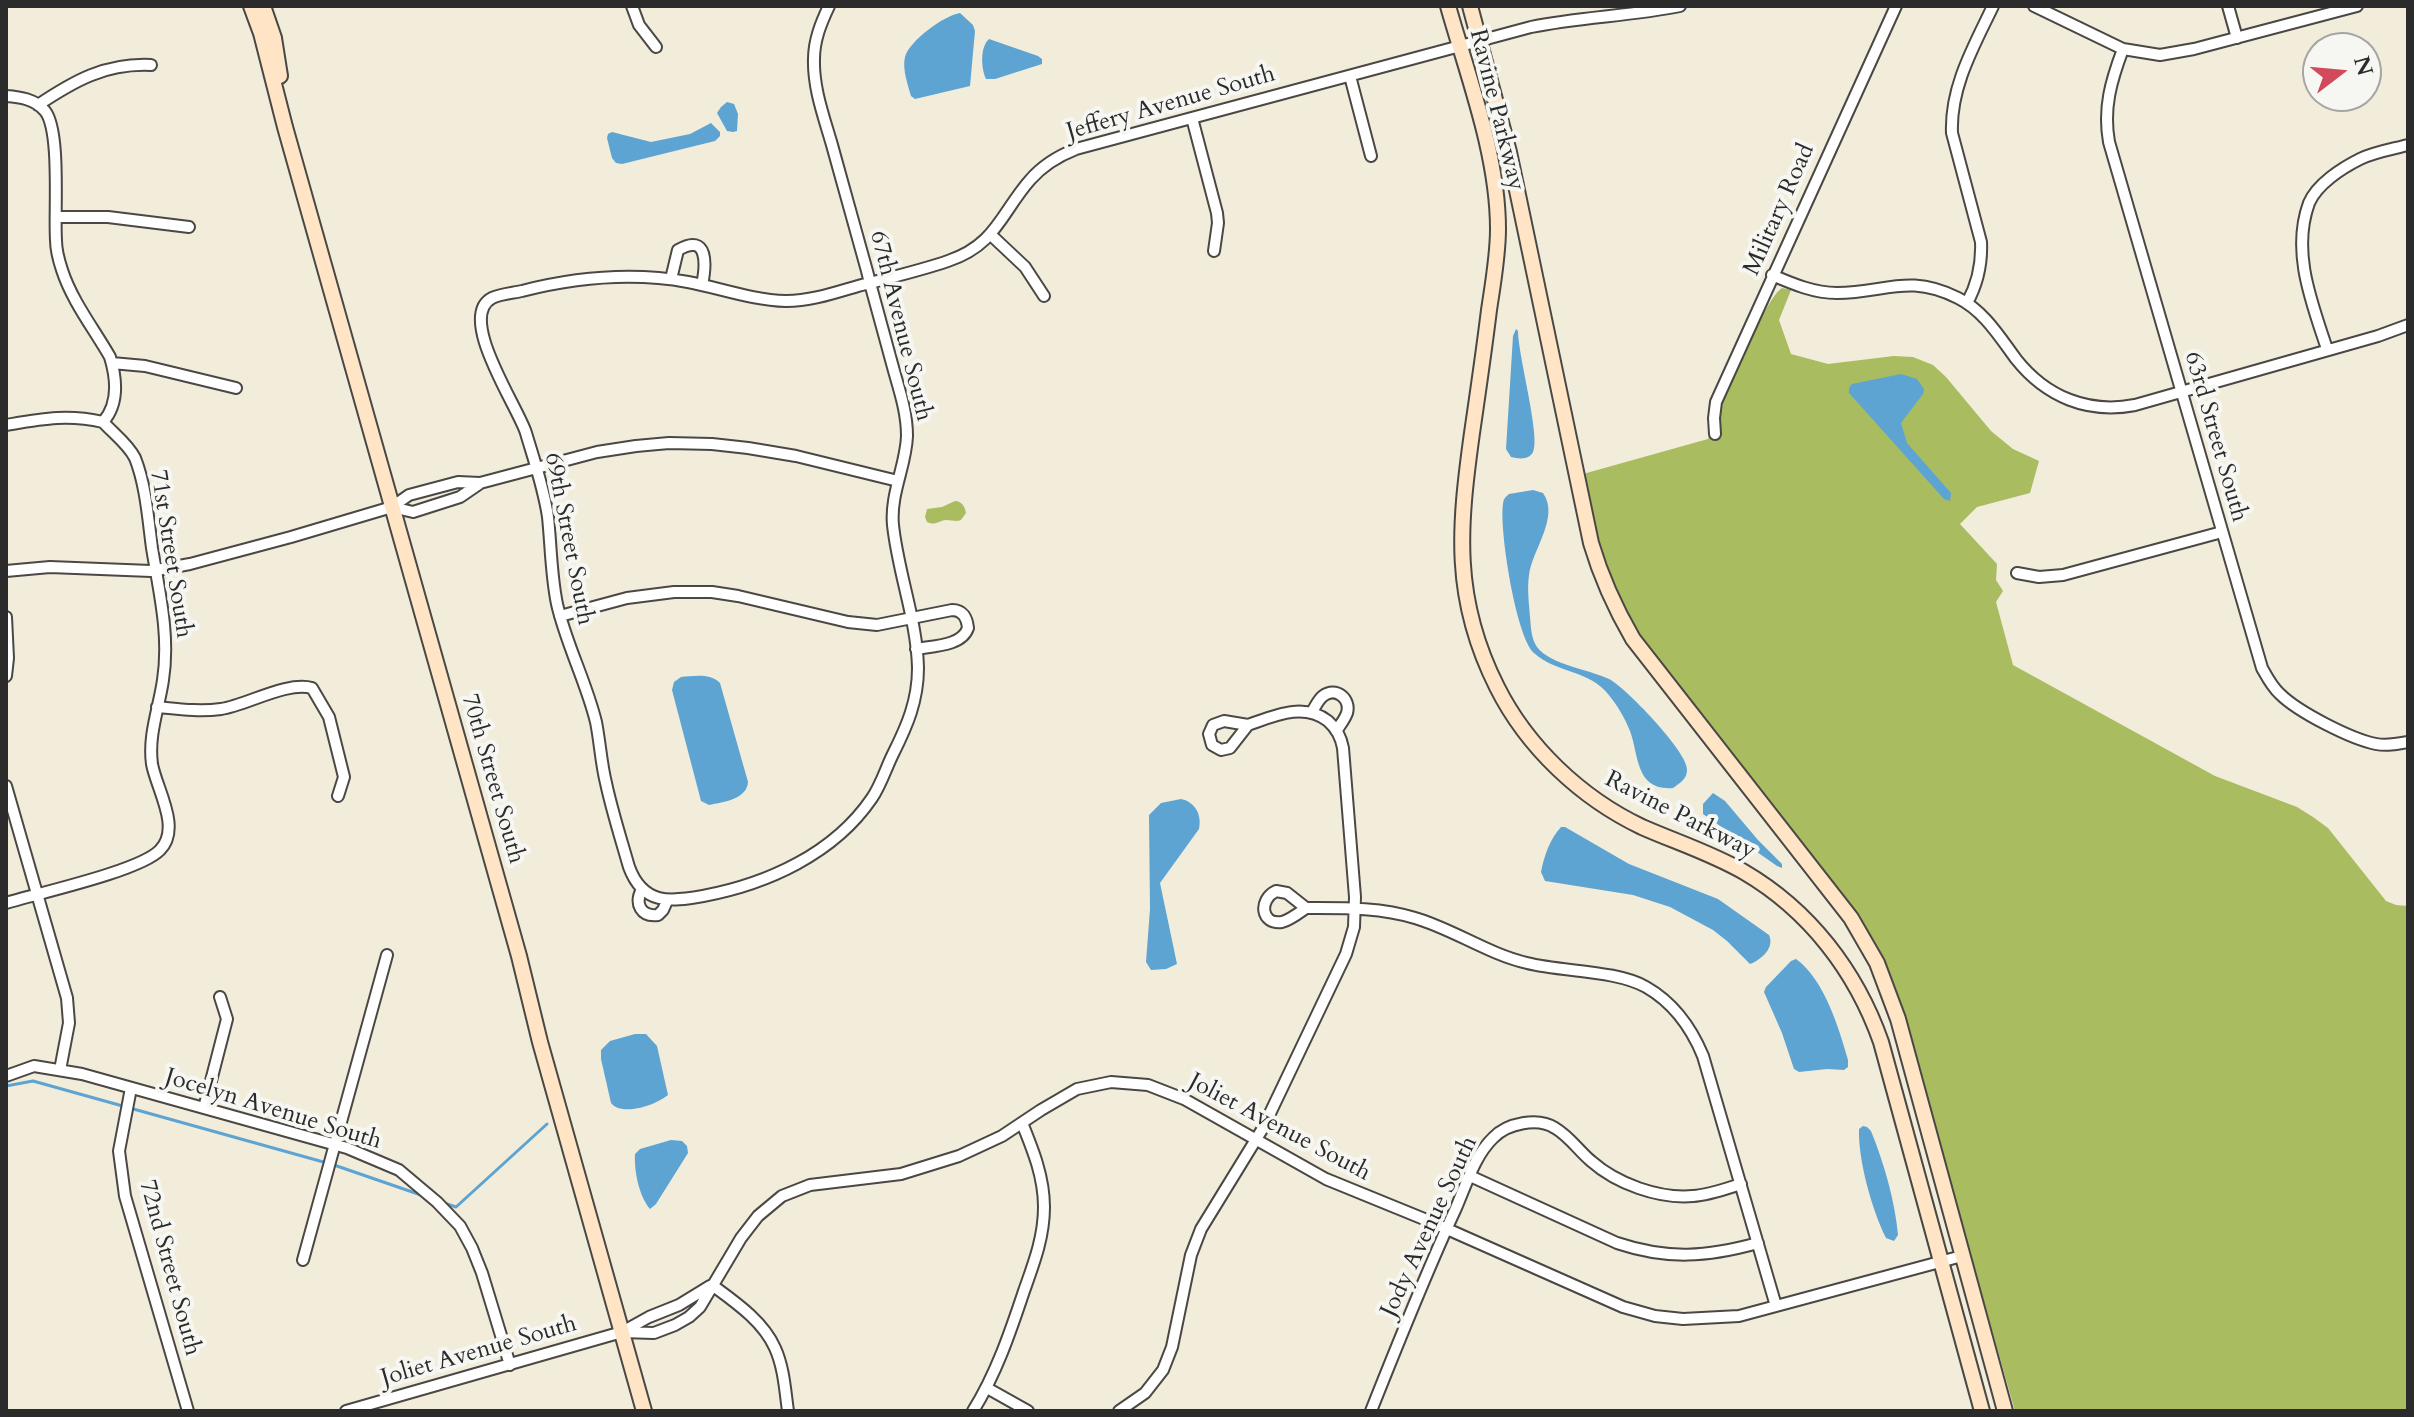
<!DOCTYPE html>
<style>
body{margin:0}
#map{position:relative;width:2414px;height:1417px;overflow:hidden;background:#f2ecdb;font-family:Cardo,serif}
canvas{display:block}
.frame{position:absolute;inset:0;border:8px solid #2b2b2b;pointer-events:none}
.north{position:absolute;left:2302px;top:32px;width:80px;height:80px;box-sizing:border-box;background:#f6f6f2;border:2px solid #a5a5a2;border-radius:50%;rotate:74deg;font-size:22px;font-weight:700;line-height:32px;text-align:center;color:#2b2b2b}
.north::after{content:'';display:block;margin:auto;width:28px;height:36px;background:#d1495b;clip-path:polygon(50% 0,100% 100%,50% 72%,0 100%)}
</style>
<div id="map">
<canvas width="2414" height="1417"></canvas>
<div class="frame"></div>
<div class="north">N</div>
</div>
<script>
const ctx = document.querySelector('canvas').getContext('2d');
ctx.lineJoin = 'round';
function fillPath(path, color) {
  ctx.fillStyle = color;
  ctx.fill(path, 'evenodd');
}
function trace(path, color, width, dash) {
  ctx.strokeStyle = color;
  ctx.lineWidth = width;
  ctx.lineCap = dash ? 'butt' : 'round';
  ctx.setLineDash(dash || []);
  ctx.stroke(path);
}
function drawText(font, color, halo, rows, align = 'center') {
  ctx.font = font + ' Cardo,serif';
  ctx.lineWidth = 8;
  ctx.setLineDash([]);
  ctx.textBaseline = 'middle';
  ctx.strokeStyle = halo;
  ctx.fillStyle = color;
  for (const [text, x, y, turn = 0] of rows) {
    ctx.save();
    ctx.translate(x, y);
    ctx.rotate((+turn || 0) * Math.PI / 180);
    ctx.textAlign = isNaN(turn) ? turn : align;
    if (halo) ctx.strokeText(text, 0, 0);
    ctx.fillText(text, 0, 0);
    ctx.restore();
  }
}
fillPath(new Path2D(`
 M1782 288 1791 290 1779 320 1791 354 1828 364 1894 356 1913 357 1933 365 1946 377 1991 431 2013 449 2039 461 2030 493 1977 507 1960 524 1997 564 1996 580 2003 591 1996 602 2013 665 2215 776 2297 807 2313 817 2328 828 2386 901 2396 905 2408 906V1411H2015L1918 1071 1885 966 1628 620 1601 557 1583 474 1708 439C1719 411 1763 300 1782 288Z
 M955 501C962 501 965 507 966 513L961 520C955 522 953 520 946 520 938 521 936 526 927 522L925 517 927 509 942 507Z`), '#a9bc60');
fillPath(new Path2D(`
 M960 13 973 25 975 31 970 86 915 99 911 96C908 85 902 69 905 57 909 41 945 15 960 13Z
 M989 39 1038 56 1042 59V64L995 79H986C981 68 980 47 989 39Z
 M727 102 734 104 738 114 737 131 733 132 727 131 717 113 721 107Z
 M711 123 720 132V136L715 141 622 164 616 163 612 158 607 138 608 134 612 132 651 142 690 134Z
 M1516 329 1518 331C1518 355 1541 438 1533 452 1529 460 1519 459 1511 457L1506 449 1513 336Z
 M1901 374 1917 379 1924 389 1923 394 1901 423 1907 443 1951 493 1950 501 1944 499 1849 393V388L1852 384Z
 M1533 490 1543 493C1560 517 1532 550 1529 575 1527 589 1529 603 1530 617 1531 627 1531 638 1537 647 1551 665 1588 669 1609 679 1624 686 1689 753 1687 770 1687 779 1680 783 1673 788 1635 791 1639 755 1630 731 1625 718 1617 705 1608 694 1589 670 1556 673 1534 653 1516 637 1499 529 1503 504 1504 498 1504 499 1509 494Z
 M681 677C693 676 711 673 720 683L748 782C747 799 724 802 709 805L701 801 672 690 674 682Z
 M1713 793 1725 801 1758 840 1782 864V868L1777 866 1703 814V804Z
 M1181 799C1196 802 1202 816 1199 829L1160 883 1177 964 1166 969 1151 970 1146 962 1150 909 1149 815 1161 803Z
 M1561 827H1565L1629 864 1718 899 1769 935C1775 948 1761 960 1750 964L1727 941 1713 930 1670 907 1633 895 1545 881 1541 872C1544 856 1550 839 1561 827Z
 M1796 959C1824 979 1839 1028 1848 1060V1067L1844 1070 1827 1069 1799 1072 1794 1069 1782 1033 1764 992 1766 987 1791 961Z
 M635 1034H646L657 1046 668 1095C656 1105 622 1117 611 1103L601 1059V1050L610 1041Z
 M1863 1126 1867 1127 1871 1131C1884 1163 1895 1201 1898 1235L1894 1241 1886 1238C1872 1210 1858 1160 1859 1129Z
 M671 1140 682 1141 687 1146 688 1153 656 1204 650 1209C639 1196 634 1171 635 1154L640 1149Z`), '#5da4d3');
trace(new Path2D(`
 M6 1086 33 1081 327 1163
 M334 1165 421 1195
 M444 1203 456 1207 547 1124`), '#5da4d3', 3);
const street = new Path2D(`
 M632 6 639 25 656 47
 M829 6C821 23 814 40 814 59 813 88 824 117 832 145 844 187 855 229 867 271L870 283C878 312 886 342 894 371 900 392 907 413 907 436 906 466 890 494 893 525 898 573 917 620 918 668 918 701 907 726 893 754 886 768 881 785 872 798 834 854 767 884 703 896 670 902 643 905 629 867 621 839 612 811 606 783 601 763 600 742 596 722 586 681 566 644 557 604 551 575 551 546 548 517 544 489 534 460 526 433 518 407 456 317 492 298 500 294 513 293 522 291 577 277 632 272 688 282 720 288 752 300 786 301 811 301 834 293 858 286 888 278 919 271 948 261 996 245 1001 213 1030 180 1043 165 1058 156 1076 149L1531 27C1580 17 1631 16 1680 6
 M2034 6 2123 49 2160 55 2194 49 2357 6
 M2228 6 2237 38
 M2123 49C2111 81 2103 108 2109 142L2262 668C2267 677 2272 687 2280 694 2298 712 2351 739 2376 744 2387 746 2397 744 2408 742
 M1350 76 1371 156
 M6 96C20 97 35 99 45 111 61 131 54 213 56 240 56 250 59 261 62 270 72 301 94 329 110 357 117 380 119 404 103 422
 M38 105C74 81 105 63 151 65
 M1192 118 1217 213 1218 223 1214 251
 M56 217H108L189 227
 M991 235 1025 267 1044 296
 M1772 275C1793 284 1814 293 1837 293 1885 293 1908 273 1958 298 1984 311 1999 336 2016 359 2046 397 2088 414 2135 405L2378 336 2408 325
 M671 279 678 250C709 232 706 266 702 285
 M1967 303C1978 283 1982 264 1981 242L1952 133C1950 87 1974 46 1993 6
 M2327 349C2312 303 2291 252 2309 203 2317 184 2342 168 2360 159 2374 152 2393 149 2408 145
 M112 363 145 366 236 388
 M6 425C42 419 67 414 103 422
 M1715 434 1714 418 1716 402 1896 6
 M392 507 413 512 460 497 479 484
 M6 571 50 567 151 571 190 564 291 537 392 507 409 495 458 482 480 483 597 452 636 446 669 443 712 444 748 448 796 456 898 481
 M2017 573 2039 577 2063 575 2222 532
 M560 616 627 598 674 592H712L738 596 848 622 877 625 952 610C963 610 967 618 968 628 962 646 933 646 916 649
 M6 617 8 658 6 676
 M157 707C178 709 199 712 221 709 247 705 287 681 312 688L329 717 344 777 338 796
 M1312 712C1315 707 1318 700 1323 696 1336 686 1351 699 1347 713 1345 719 1340 725 1337 730
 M1224 721 1248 725 1230 748 1221 750 1212 745 1209 734 1213 725Z
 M6 786 67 998 69 1023 60 1070
 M642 889C634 904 641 917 658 915L663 910 667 901
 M1276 891 1287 893 1306 908C1299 913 1290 920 1282 922 1261 925 1258 900 1276 891Z
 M6 903C39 893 140 871 160 850 182 828 156 788 152 764 148 735 159 708 163 680 170 635 159 591 152 548 148 518 146 486 135 458 128 444 114 434 103 422
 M1306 908C1342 908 1380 907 1415 918 1453 929 1488 954 1527 963 1562 972 1616 970 1646 987 1674 1003 1691 1027 1703 1056L1776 1306
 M6 1076 34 1066 82 1074 347 1148 399 1170 437 1202 460 1226 472 1248 482 1273 510 1365
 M131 1088 119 1151 125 1196 188 1411
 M204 1108 227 1019 220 997
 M1470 1176 1617 1243C1668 1260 1707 1257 1758 1243
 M303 1260 387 955
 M712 1285C735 1302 763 1321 775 1348 784 1368 785 1390 788 1411
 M622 1332 654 1333 675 1325 689 1317 700 1307 741 1238 758 1216 782 1196 810 1185 901 1174 959 1156 1002 1136 1041 1110 1077 1089 1111 1082 1148 1085 1184 1099 1326 1179 1429 1221 1623 1307 1655 1316 1683 1319 1739 1316 1962 1256
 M987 1388 1028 1411
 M346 1411 622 1332 649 1317 679 1305 710 1286
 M973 1411C996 1374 1010 1333 1024 1291 1034 1263 1044 1237 1044 1207 1044 1177 1033 1150 1022 1123
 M1119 1411 1145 1393 1163 1370 1172 1347 1191 1255 1201 1229 1263 1128 1346 954 1354 927 1355 897 1343 748C1341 737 1337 729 1328 721 1303 702 1274 716 1248 725
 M1371 1411C1398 1343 1425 1275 1456 1208 1466 1185 1475 1155 1493 1138 1507 1123 1538 1117 1555 1128 1569 1136 1579 1151 1591 1161 1617 1184 1659 1199 1693 1196 1709 1195 1725 1189 1741 1184`);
const secondary = new Path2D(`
 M251 6 261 33 285 127 519 956 540 1042 644 1411
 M263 6 274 38 280 76
 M1448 6C1468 77 1498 155 1498 229 1498 256 1493 283 1489 310 1484 351 1478 392 1472 433 1459 527 1452 598 1497 687 1527 747 1581 798 1642 827 1676 842 1711 853 1744 872 1809 910 1856 971 1881 1042L1982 1411
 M1470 6 1509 152 1591 543C1601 577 1615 608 1633 639L1851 918 1877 963 1898 1019 2005 1411`);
trace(street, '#494845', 14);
trace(secondary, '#494845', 18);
trace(street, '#fff', 10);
trace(secondary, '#ffe4c6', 14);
drawText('24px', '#2b2b2b', '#f6f6f2', [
 ["Jeffery Avenue South",1171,104,-16],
 ["Ravine Parkway",1496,110,76],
 ["Military Road",1780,210,-66],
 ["67th Avenue South",900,326,76],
 ["63rd Street South",2215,437,74],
 ["69th Street South",568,539,79],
 ["71st Street South",170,554,81],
 ["70th Street South",492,779,74],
 ["Ravine Parkway",1680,816,27],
 ["Jocelyn Avenue South",273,1110,17],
 ["Joliet Avenue South",1279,1128,28],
 ["Jody Avenue South",1430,1227,-65],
 ["72nd Street South",169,1268,75],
 ["Joliet Avenue South",479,1352,-16]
]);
</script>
